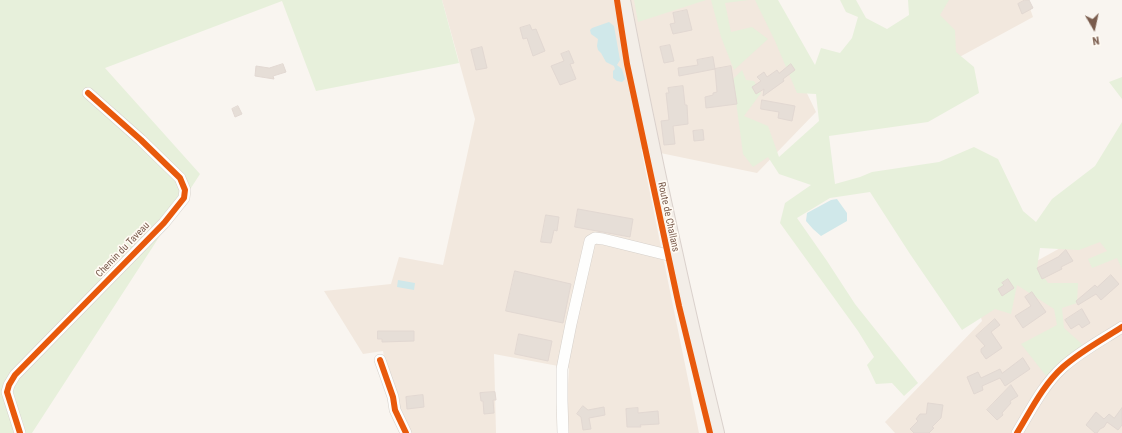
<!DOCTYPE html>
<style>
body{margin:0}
#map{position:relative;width:1122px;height:433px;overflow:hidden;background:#f9f5f0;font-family:"Roboto Condensed",sans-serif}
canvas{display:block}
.north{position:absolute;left:1074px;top:8px;width:40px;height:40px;-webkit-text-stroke:3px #fffaf3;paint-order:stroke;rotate:171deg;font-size:11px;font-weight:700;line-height:16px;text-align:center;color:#7a5c4d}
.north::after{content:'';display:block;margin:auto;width:14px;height:18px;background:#7a5c4d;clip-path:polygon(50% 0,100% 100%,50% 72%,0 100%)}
</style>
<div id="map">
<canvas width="1122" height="433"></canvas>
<div class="north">N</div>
</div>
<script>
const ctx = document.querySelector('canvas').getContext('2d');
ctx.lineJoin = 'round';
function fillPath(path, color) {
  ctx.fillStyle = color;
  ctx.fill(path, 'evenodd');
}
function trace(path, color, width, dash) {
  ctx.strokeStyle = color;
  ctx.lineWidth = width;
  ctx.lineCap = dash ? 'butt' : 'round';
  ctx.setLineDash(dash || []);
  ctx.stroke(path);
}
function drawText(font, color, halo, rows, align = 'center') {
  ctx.font = font + ' "Roboto Condensed",sans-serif';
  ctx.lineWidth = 3.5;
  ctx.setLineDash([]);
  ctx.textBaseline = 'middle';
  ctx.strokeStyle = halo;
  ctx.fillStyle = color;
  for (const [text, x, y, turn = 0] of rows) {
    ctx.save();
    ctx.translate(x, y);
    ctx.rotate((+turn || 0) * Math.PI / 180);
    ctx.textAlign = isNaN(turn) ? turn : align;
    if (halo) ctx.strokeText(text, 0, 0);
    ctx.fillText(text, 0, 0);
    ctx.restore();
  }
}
fillPath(new Path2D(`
 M442 0H762L816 112 757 173 641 149 699 433H565L569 368 494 354 496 433H402L393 414 383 351 363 354 324 291 391 284 399 257 443 265 475 119Z
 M918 0H1027L1033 17 954 60Z
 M1122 214V433H895L885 422 982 321 975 295Z`), '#f2e8de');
fillPath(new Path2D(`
 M0 0H442L459 63 316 91 282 1 105 68 200 174 32 433H0Z
 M634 0H706L638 22Z
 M711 0H749L725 3 731 32 752 27 768 39 734 70 721 37Z
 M755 0H778L815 65 821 48 840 53 852 38 858 17 846 12 840 0H856L866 18 887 29 909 15 908 0H949L940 15 955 30 956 52 974 67 979 93 928 122 829 136 835 184 860 177 872 172 939 162 974 147 998 159 1023 211 1036 222 1052 199 1095 166 1122 122V269L1117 258 1092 268 1088 259 1107 251 1100 242 1079 250 1040 248 1037 268 1048 283H1078L1077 303 1062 308 1064 328 1083 345 1047 377 1021 344 1057 325 1054 309 1017 285 1011 314 995 309 962 330 910 254 870 192 830 198 797 218 827 261 855 304 918 383 904 396 892 383 876 384 867 365 874 357 858 331 780 223 785 203 811 185 779 174 768 157 753 167 743 154 733 79 742 70 746 80 754 81 761 93 744 116 768 126 779 157 819 121 816 94 797 93 775 41Z
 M1122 77V99L1109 82Z`), '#e7f0db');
fillPath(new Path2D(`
 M609 22 614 26 620 60 617 65 622 69 625 79 622 82 617 81 613 78V71L615 69 614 66 606 62 601 53 598 50 597 46 598 39 591 34 590 30 592 28Z
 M837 199 847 213V221L821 236 813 229 806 221 807 213 831 200Z
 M398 280 415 283 414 290 397 287Z`), '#d0e8ea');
const building = new Path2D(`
 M1025 0H1029L1033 8 1022 14 1018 4Z
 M687 10 692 30 673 34 670 24 675 23 673 13Z
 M530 25 532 30 536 29 545 51 533 56 527 38 523 39 520 28Z
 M670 45 674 61 664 63 660 47Z
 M482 47 487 68 476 70 471 50Z
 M569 51 574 63 570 64 576 79 560 85 551 66 564 61 561 54Z
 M713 57 715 69 679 76 678 68 698 65 697 60Z
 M283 64 286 72 273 76 274 79 255 76 256 66 269 68Z
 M791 64 795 70 783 79 784 81 763 96 764 89 756 94 752 87 761 81 757 77 764 72 767 77 777 70 779 73Z
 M731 66 737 104 706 108 705 97 713 95V93L717 92 715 69Z
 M683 86 685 105H687L688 124 673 126 675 144 664 145 661 121 669 120 666 93H669L668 88Z
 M762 100 795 106 792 121 778 118 779 112 761 109Z
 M238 106 242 114 235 117 232 109Z
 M703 130 704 140 694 141 693 131Z
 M578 209 633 219 630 237 575 227Z
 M546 215 559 217 557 231 554 230 551 243 541 242Z
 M1066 250 1073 261 1061 267 1062 269 1042 279 1037 268 1058 257Z
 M515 271 571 284 563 323 506 311Z
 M1111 275 1119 284 1101 300 1096 294 1078 305 1076 301 1095 285 1097 287Z
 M1008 279 1014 288 1002 296 998 289 1004 285 1002 283Z
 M1032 292 1046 312 1023 328 1015 316 1031 306 1025 297Z
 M1082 309 1090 323 1082 328 1079 324 1071 329 1065 320Z
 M995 319 1000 325 991 332 1002 348 986 359 981 352V349L985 346 976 336Z
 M378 331H414V341L382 342V339H378Z
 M519 334 552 341 548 361 515 354Z
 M1023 358 1030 369 1005 386 1000 378 982 386 983 390 974 394 967 377 978 372 981 378 1000 369 1002 373Z
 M1011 385 1018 396 1010 401 1011 403 1002 413 1003 415 997 420 987 410Z
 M495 392 496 400H493L494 413 484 414 483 401H481L480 393Z
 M423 395 424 407 407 409 406 397Z
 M928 403 943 405 941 418 932 427 934 428 929 433H914L910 429 918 421 916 419 920 414H926Z
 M583 406 588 410 604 407 605 415 589 418 591 429 583 430 581 417 577 414Z
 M638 408V413L658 411 659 424 640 425 641 427H627L626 409Z
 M1122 408V425L1118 430 1107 422 1104 427 1100 429 1097 433H1095L1086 425 1096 412 1104 419 1109 414 1114 418Z`);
fillPath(building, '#e6ded7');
trace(building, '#e2d8d2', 1);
const minor = new Path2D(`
 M380 360 393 397 395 410 406 433
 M20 433 7 392 9 385 15 375 164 223 184 198 185 190 180 178 141 140 88 93
 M563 433 562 401V369L571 324 590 241 595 238 603 239 676 257
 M1017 433C1031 410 1043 385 1063 367 1081 351 1102 340 1122 327`);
const major = new Path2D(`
 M623 0C651 145 682 289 717 433`);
trace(minor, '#d7d1cb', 12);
trace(major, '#dad1cc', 16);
trace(minor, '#fefefd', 11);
trace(major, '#f3eee8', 14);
trace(new Path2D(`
 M617 0 627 64 679 306 710 433
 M380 360 393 397 395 410 406 433
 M20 433 7 392 9 385 15 375 164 223 184 198 185 190 180 178 141 140 88 93
 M1017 433C1031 410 1043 385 1063 367 1081 351 1102 340 1122 327`), '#e8590c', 6);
drawText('10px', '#7a5c4d', '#fffaf3', [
 ["Route de Challans",668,217,78],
 ["Chemin du Taveau",123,250,-46]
]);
</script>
